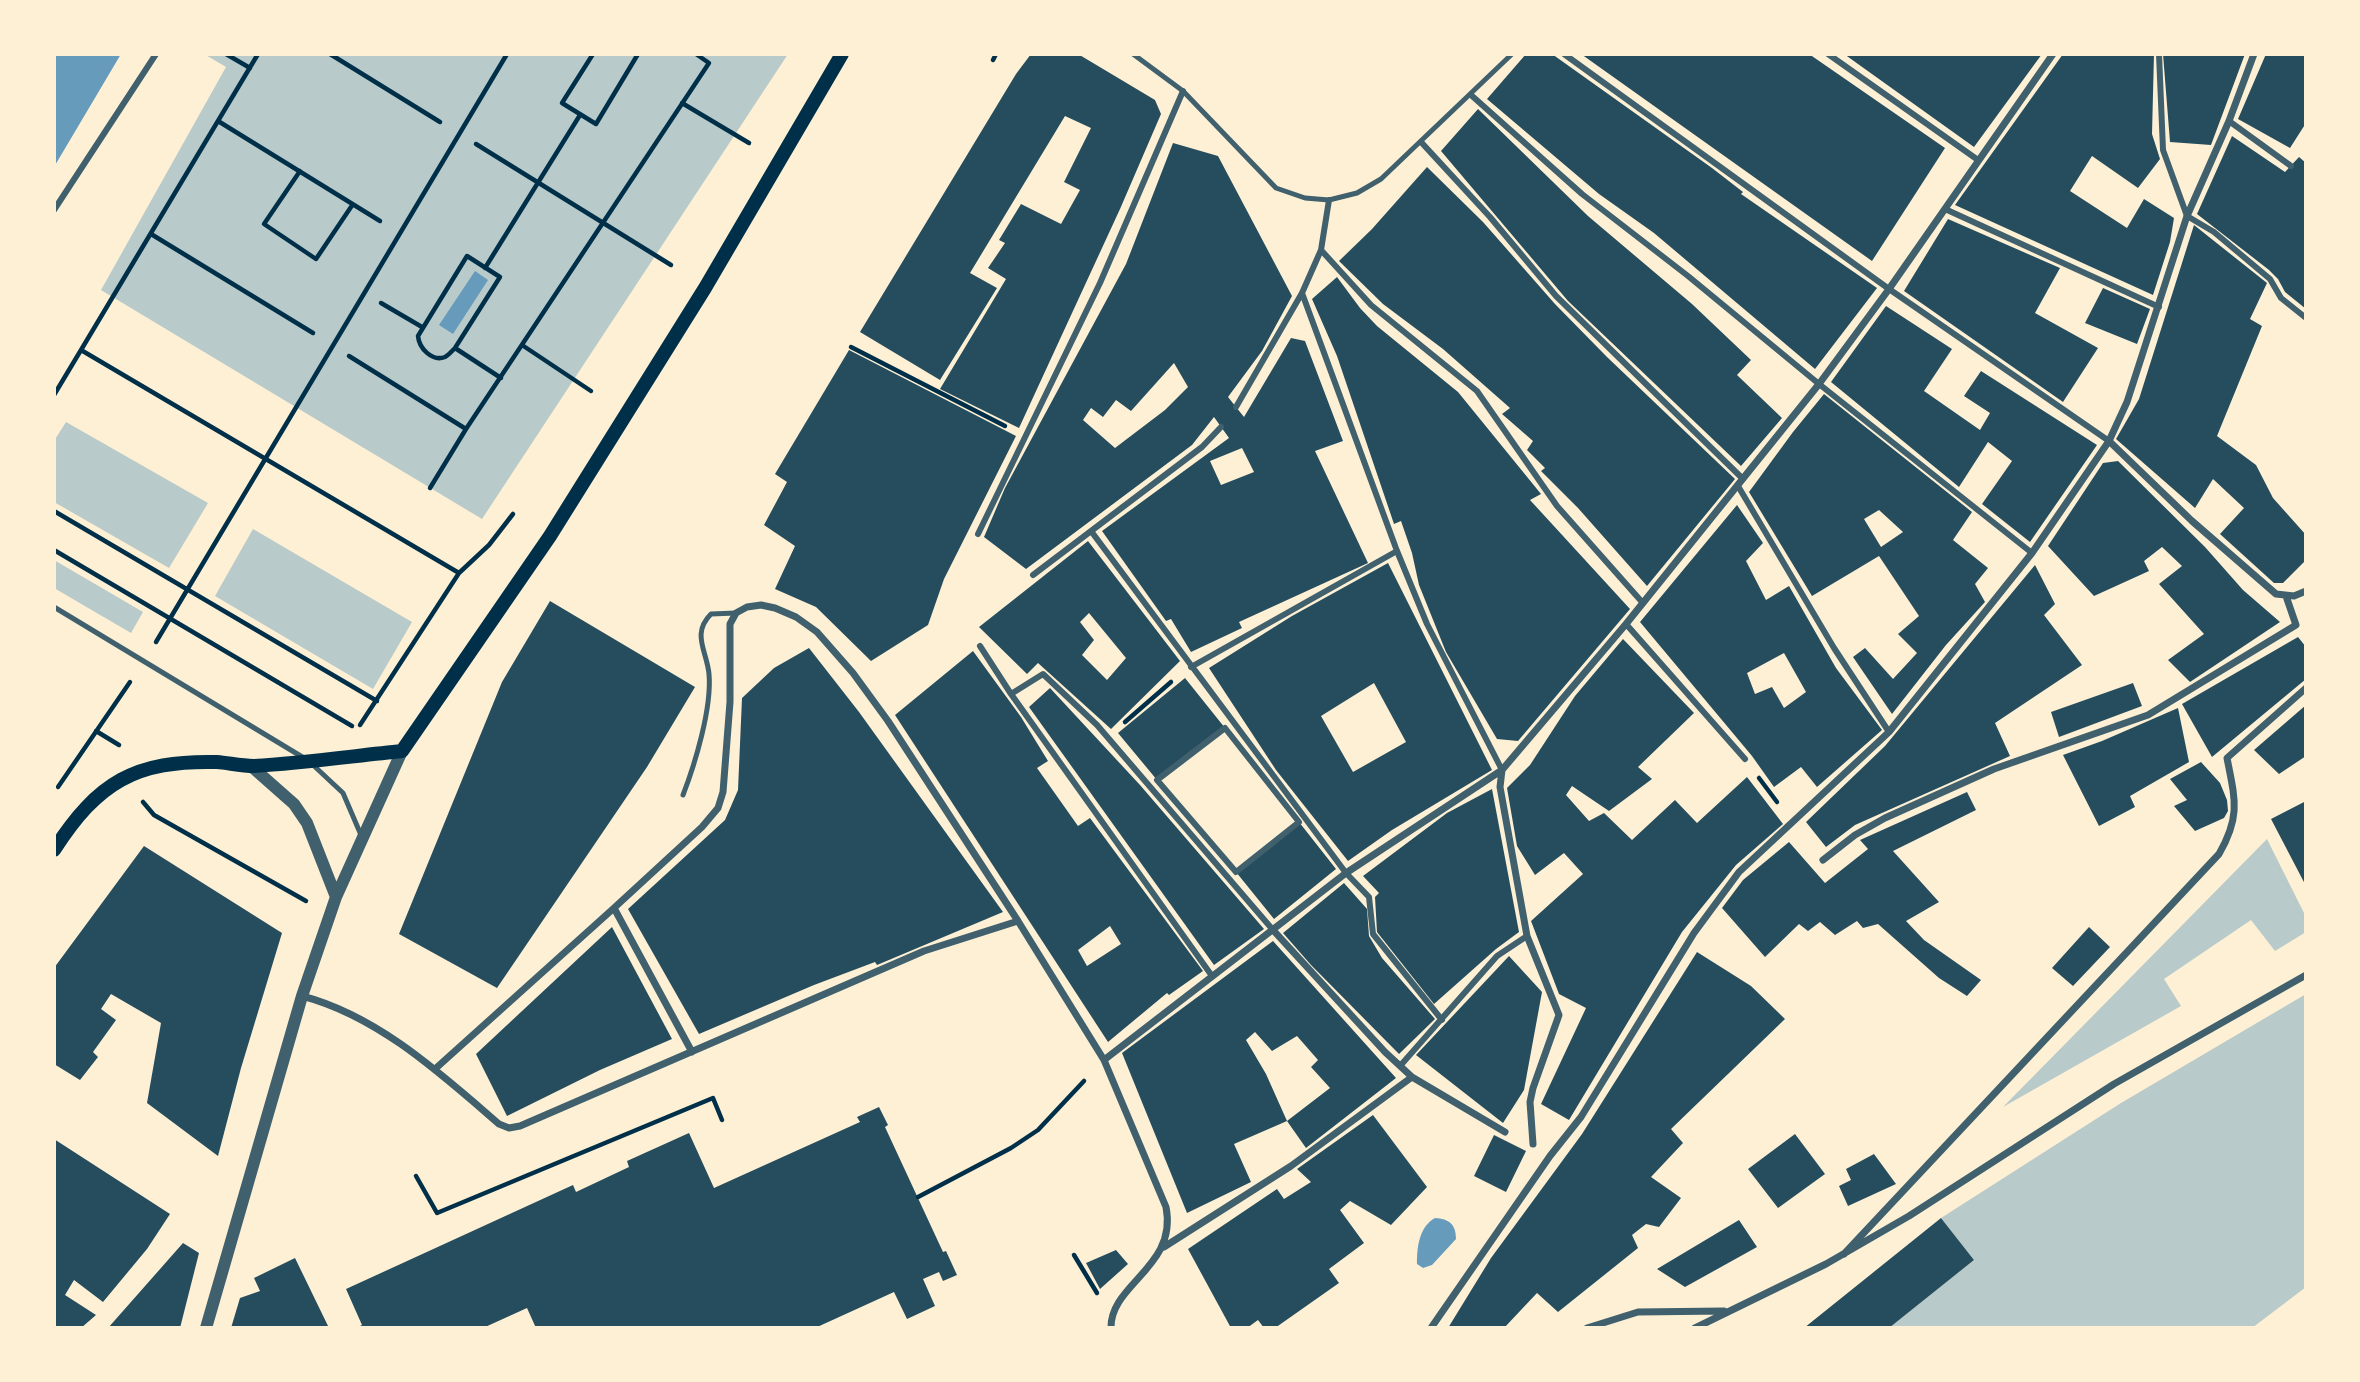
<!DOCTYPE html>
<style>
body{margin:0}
#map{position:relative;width:2360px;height:1382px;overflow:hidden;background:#fdf0d5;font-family:"Sofia Sans Condensed",sans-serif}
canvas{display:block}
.frame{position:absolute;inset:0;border:56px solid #fdf0d5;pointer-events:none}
</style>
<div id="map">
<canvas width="2360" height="1382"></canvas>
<div class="frame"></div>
</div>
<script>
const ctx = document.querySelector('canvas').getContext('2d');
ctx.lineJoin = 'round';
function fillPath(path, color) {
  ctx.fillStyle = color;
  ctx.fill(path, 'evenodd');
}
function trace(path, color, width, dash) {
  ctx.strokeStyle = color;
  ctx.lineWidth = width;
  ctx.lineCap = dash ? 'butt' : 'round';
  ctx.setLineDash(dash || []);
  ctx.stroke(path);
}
fillPath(new Path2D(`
 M204 54H788L482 519 101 290 226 67Z
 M66 422 208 503 169 568 54 502V441Z
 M253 529 412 622 373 689 215 596Z
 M54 560 143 612 131 633 54 588Z
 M2267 839 2306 917V932L2275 951 2251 920 2164 979 2181 1006 2003 1107Z
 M2306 994V1287L2252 1328H1889L1974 1260 1941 1218 2121 1103Z`), '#b9caca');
fillPath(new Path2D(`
 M54 54H121L54 167Z
 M475 271 488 280 453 334 439 325Z
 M1435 1218C1449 1219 1456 1224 1456 1239L1432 1265 1423 1268 1417 1264C1417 1247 1419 1227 1435 1218Z`), '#669bbc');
fillPath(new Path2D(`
 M1031 54H1078L1155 100 1161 114 1120 209 1019 428 940 389 1006 279 988 268 1005 243 999 240 1021 204 1061 224 1080 190 1064 182 1091 128 1065 116 970 273 997 288 940 380 860 332 1016 74Z
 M1526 54H1552L1712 168 1743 192 1741 194 1877 288 1815 369 1654 233 1599 194 1487 99Z
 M1581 54H1809L1945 148 1872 261Z
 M1844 54H2042L1974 147Z
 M2063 54H2154L2152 134 2160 159 2138 188 2092 156 2070 191 2127 228 2144 199 2174 218 2170 242 2153 295 1955 205Z
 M2163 54H2245L2211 145 2170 142Z
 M2266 54H2306V123L2290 148 2238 119Z
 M1478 109 1588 216 1692 304 1751 360 1737 375 1782 418 1741 466 1568 301 1441 151Z
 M2232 136 2285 172 2299 157 2306 163V309L2285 292 2278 279 2269 270 2197 214Z
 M1173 143 1218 156 1292 296 1262 351 1228 397 1244 417 1291 338 1305 341 1343 441 1315 451 1368 563 1239 622 1242 628 1191 652 1171 619 1166 621 1102 531 1229 438 1214 417 1192 445 1026 569 984 537 1005 488 1126 264ZM1174 363 1188 387 1165 410 1115 448 1083 420 1091 408 1103 417 1116 400 1131 411ZM1242 448 1254 472 1221 485 1210 461Z
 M1427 167 1483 222 1555 304 1607 357 1735 479 1647 586 1578 508 1541 471 1545 468 1527 450 1533 441 1502 414 1510 408 1443 349 1383 304 1339 261 1372 229Z
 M1948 219 2060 268 2035 313 2098 348 2063 402 1904 291Z
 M2194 225 2267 283 2250 319 2262 326 2217 436 2256 465 2273 498 2306 535V560L2283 583H2274L2220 534 2244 508 2213 479 2195 508 2116 439 2139 399Z
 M1337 277 1360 308 1377 326 1458 392 1541 494 1530 500 1630 609 1518 741 1497 739 1446 652 1419 585 1412 553 1401 521 1394 524 1337 356 1312 299Z
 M2103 288 2150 309 2137 344 2085 323Z
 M1886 306 1952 349 1924 391 1980 430 1990 413 1964 396 1981 371 2097 445 2030 542 1982 504 2012 461 1988 442 1959 487 1831 382Z
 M849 350 1016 436 944 579 928 625 871 661 816 607 775 589 795 546 764 525 787 482 775 474Z
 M1824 394 1972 512 1953 540 1988 568 1975 584 1985 602 1946 645 1892 714 1853 657 1865 648 1893 679 1917 653 1898 634 1919 616 1879 556 1812 596 1749 492 1793 432ZM1879 510 1903 532 1881 547 1864 519Z
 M2118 461 2205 547 2243 590 2280 622 2190 682 2168 660 2204 634 2159 584 2182 566 2162 547 2144 561 2149 571 2094 596 2048 546 2103 463Z
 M1737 505 1763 543 1746 561 1766 600 1789 586 1836 668 1882 730 1817 787 1801 767 1774 787 1752 756 1640 622ZM1784 653 1806 692 1784 708 1772 687 1755 694 1747 673Z
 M1088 541 1180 661 1111 729 1038 663 1027 674 979 627ZM1089 613 1126 658 1107 680 1082 655 1094 640 1080 622Z
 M1388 563 1492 770 1392 830 1348 861 1276 770 1209 668 1292 616ZM1374 683 1406 742 1353 772 1321 716Z
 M2035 565 2055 604 2044 615 2082 665 1995 723 2010 756 1855 825 1826 847 1806 822 1885 746Z
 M550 601 695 687 647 767 497 988 399 934 502 682Z
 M2298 637 2306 647V679L2212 757 2182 704Z
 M1623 639 1694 713 1638 767 1652 779 1609 811 1572 786 1566 795 1589 821 1604 813 1632 840 1675 800 1697 823 1747 777 1783 824 1736 865 1682 932 1569 1120 1541 1104 1586 1008 1559 994 1531 921 1583 874 1564 853 1535 875 1517 846 1507 788 1530 765 1575 696Z
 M809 648 859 712 1003 912 877 965 875 962 814 985 699 1034 628 909 725 820 738 790 742 698 774 668Z
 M973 651 1021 717 1048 761 1037 768 1078 826 1090 818 1203 971 1169 995 1167 993 1108 1042 895 715ZM1110 926 1121 944 1087 966 1078 950Z
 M1185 678 1225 728 1157 780 1118 733Z
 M2133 683 2142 706 2059 737 2051 712Z
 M1050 688 1140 785 1264 929 1214 965 1029 707Z
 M2306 705V756L2279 774 2254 750Z
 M2178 708 2189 762 2130 796 2135 807 2099 826 2063 755 2102 741Z
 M2201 762 2220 783 2227 800 2228 811 2224 818 2195 831 2174 806 2187 800 2170 779Z
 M1492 789 1519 932 1496 949 1434 1004 1377 932 1375 897 1379 893 1363 876 1447 813Z
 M1967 792 1976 810 1893 851 1939 902 1906 921 1924 940 1981 980 1967 996 1939 978 1878 924 1863 928 1857 921 1835 935 1820 922 1808 931 1799 924 1765 957 1722 908 1743 880 1789 842 1825 883 1868 849 1860 840Z
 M2306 801V886L2271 819Z
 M1299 822 1336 869 1274 919 1236 872Z
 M144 846 282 933 241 1068 218 1156 147 1103 161 1023 111 994 101 1009 116 1020 93 1052 98 1057 80 1080 54 1064V968Z
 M1344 883 1367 909 1369 936 1382 958 1435 1019 1399 1054 1311 965 1283 933Z
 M612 927 672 1039 600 1070 507 1116 476 1054Z
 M2089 927 2110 947 2073 986 2052 968Z
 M1273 941 1396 1078 1306 1148 1287 1121 1330 1088 1311 1067 1318 1060 1297 1036 1272 1051 1255 1032 1246 1040 1266 1074 1287 1121 1234 1144 1251 1182 1187 1213 1122 1053Z
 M1697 952 1751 986 1785 1019 1671 1129 1683 1143 1651 1177 1681 1198 1659 1227 1646 1224 1632 1235 1638 1248 1558 1312 1537 1293 1504 1328H1448L1491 1258 1582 1134Z
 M1509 956 1542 992 1524 1090 1503 1123 1416 1055Z
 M879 1107 888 1125 885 1127 943 1252 946 1251 957 1275 943 1281 939 1272 923 1279 935 1306 907 1319 894 1292 815 1328H536L527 1308 483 1328H356L362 1325 346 1289 573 1185 576 1192 629 1167 627 1161 689 1133 714 1188 860 1122 857 1117Z
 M1373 1115 1427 1187 1391 1225 1350 1201 1340 1210 1364 1243 1329 1269 1339 1283 1275 1328H1264L1258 1320 1247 1328H1231L1188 1249 1277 1189 1284 1199 1311 1182 1297 1169Z
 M1795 1134 1825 1174 1778 1208 1748 1169Z
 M1494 1135 1526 1151 1506 1192 1474 1176Z
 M54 1139 170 1214 147 1249 103 1302 74 1280 65 1295 96 1315 81 1328H54Z
 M1874 1154 1896 1184 1848 1206 1839 1186 1851 1180 1846 1169Z
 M1941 1218 1974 1260 1889 1328H1804Z
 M1739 1220 1757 1247 1685 1287 1657 1269Z
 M183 1243 199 1253 180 1328H108Z
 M1116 1250 1128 1264 1100 1289 1086 1263Z
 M295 1258 329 1328H231L240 1298 260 1291 254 1278Z`), '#264d5e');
trace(new Path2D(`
 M226 54 250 68
 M330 54 440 122
 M593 54 562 103 596 124 638 54
 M993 60 996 54
 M682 103 749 143
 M218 121 380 221
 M476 144 671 265
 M300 171 264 224 316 259 353 204
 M151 234 313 333
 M467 256 500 277 455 348C452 351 449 355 445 357 432 362 419 348 418 336Z
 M485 268 580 115
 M381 303 422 327
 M522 345 591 391
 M851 347 1005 426
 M455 348 501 378
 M81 350 258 54
 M349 356 466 429
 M54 395 81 350 459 573
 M430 488 466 429 709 63 696 54
 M54 511 377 701
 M54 550 352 726
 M156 642 507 54
 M1125 722 1171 682
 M360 725 459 573 489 545 513 514
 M96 731 119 745
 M1759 778 1777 802
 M58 787 130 682
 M143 802 154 815 306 901
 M416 1176 437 1213 713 1098 722 1120
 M918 1197 1011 1148 1038 1130 1084 1081
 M1074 1255 1097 1293`), '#003049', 4.5);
trace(new Path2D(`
 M1133 54 1183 91 1276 188 1305 198 1329 200 1357 193 1381 179 1512 54
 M54 607 304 758
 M312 764 343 793 361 835
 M683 795C695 764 712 708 709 674 707 651 691 634 711 614L736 613`), '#3f606c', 5);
trace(new Path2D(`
 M1564 54 1889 289 2109 441
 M1828 54 1978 160
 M2159 54 2163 150 2187 216 2214 232 2270 279 2281 298 2306 318
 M1471 95 1582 194 1688 276 1819 384 2032 553
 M2229 121 2291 166
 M1421 142 1490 217 1556 296 1743 479
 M1945 209 2159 307
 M54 210 156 54
 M1321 250 1371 305 1477 391 1557 506 1642 602
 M1302 293 1397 551 1427 624 1502 770
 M1236 407 1302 293 1321 250 1329 200
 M1738 486 1834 648 1889 732
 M1091 531 1346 873 1369 897 1373 934 1442 1020
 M978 534 1100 283 1183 91
 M1033 575 1202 447 1221 427
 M1626 624 1745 759
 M980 646 1011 694 1212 976
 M1191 667 1397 551
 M1011 694 1043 674 1097 725 1273 930
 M1225 728 1299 822 1236 872 1157 780Z
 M1400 1066 1497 956 1527 936`), '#3f606c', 6);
trace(new Path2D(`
 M2109 441 2192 521 2276 594 2294 596 2306 591
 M1502 770 1500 787 1527 936 1559 1015 1533 1088 1530 1102 1533 1144
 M1823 860 1855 835 1885 818 1994 769 2148 715 2296 625 2286 596
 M614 908 692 1052
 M1273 930 1385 1052 1412 1077 1505 1132
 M302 996C378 1016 440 1073 499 1124L509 1128 520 1126 924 951 1018 921
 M1104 1060 1346 873 1502 770 1626 624 1819 384 1889 289 2053 54
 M435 1069 614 908 702 827 718 808 723 792 730 702V624L736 613 747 607 761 605 775 608 796 617 817 632 853 673 888 721 1018 921 1104 1060 1166 1207C1178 1267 1110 1284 1111 1328
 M1164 1247 1291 1166 1412 1077
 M1844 1254 2219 854C2241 816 2235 799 2227 758L2306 688
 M1431 1328 1550 1156 1581 1117 1694 933 1739 872 1889 732 2032 553 2109 441 2127 402 2187 216 2229 121 2254 54
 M1587 1328 1638 1312 1724 1311
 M1695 1328 1826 1264 1909 1216 2114 1084 2306 975`), '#3f606c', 7);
trace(new Path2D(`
 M251 766 294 804 307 823 336 897
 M206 1328 302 996 336 897 402 751`), '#3f606c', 12);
trace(new Path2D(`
 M54 850C98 782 135 760 217 762 229 763 241 766 254 766 303 763 353 756 402 751L550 536 705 288 842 54`), '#003049', 14);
</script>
